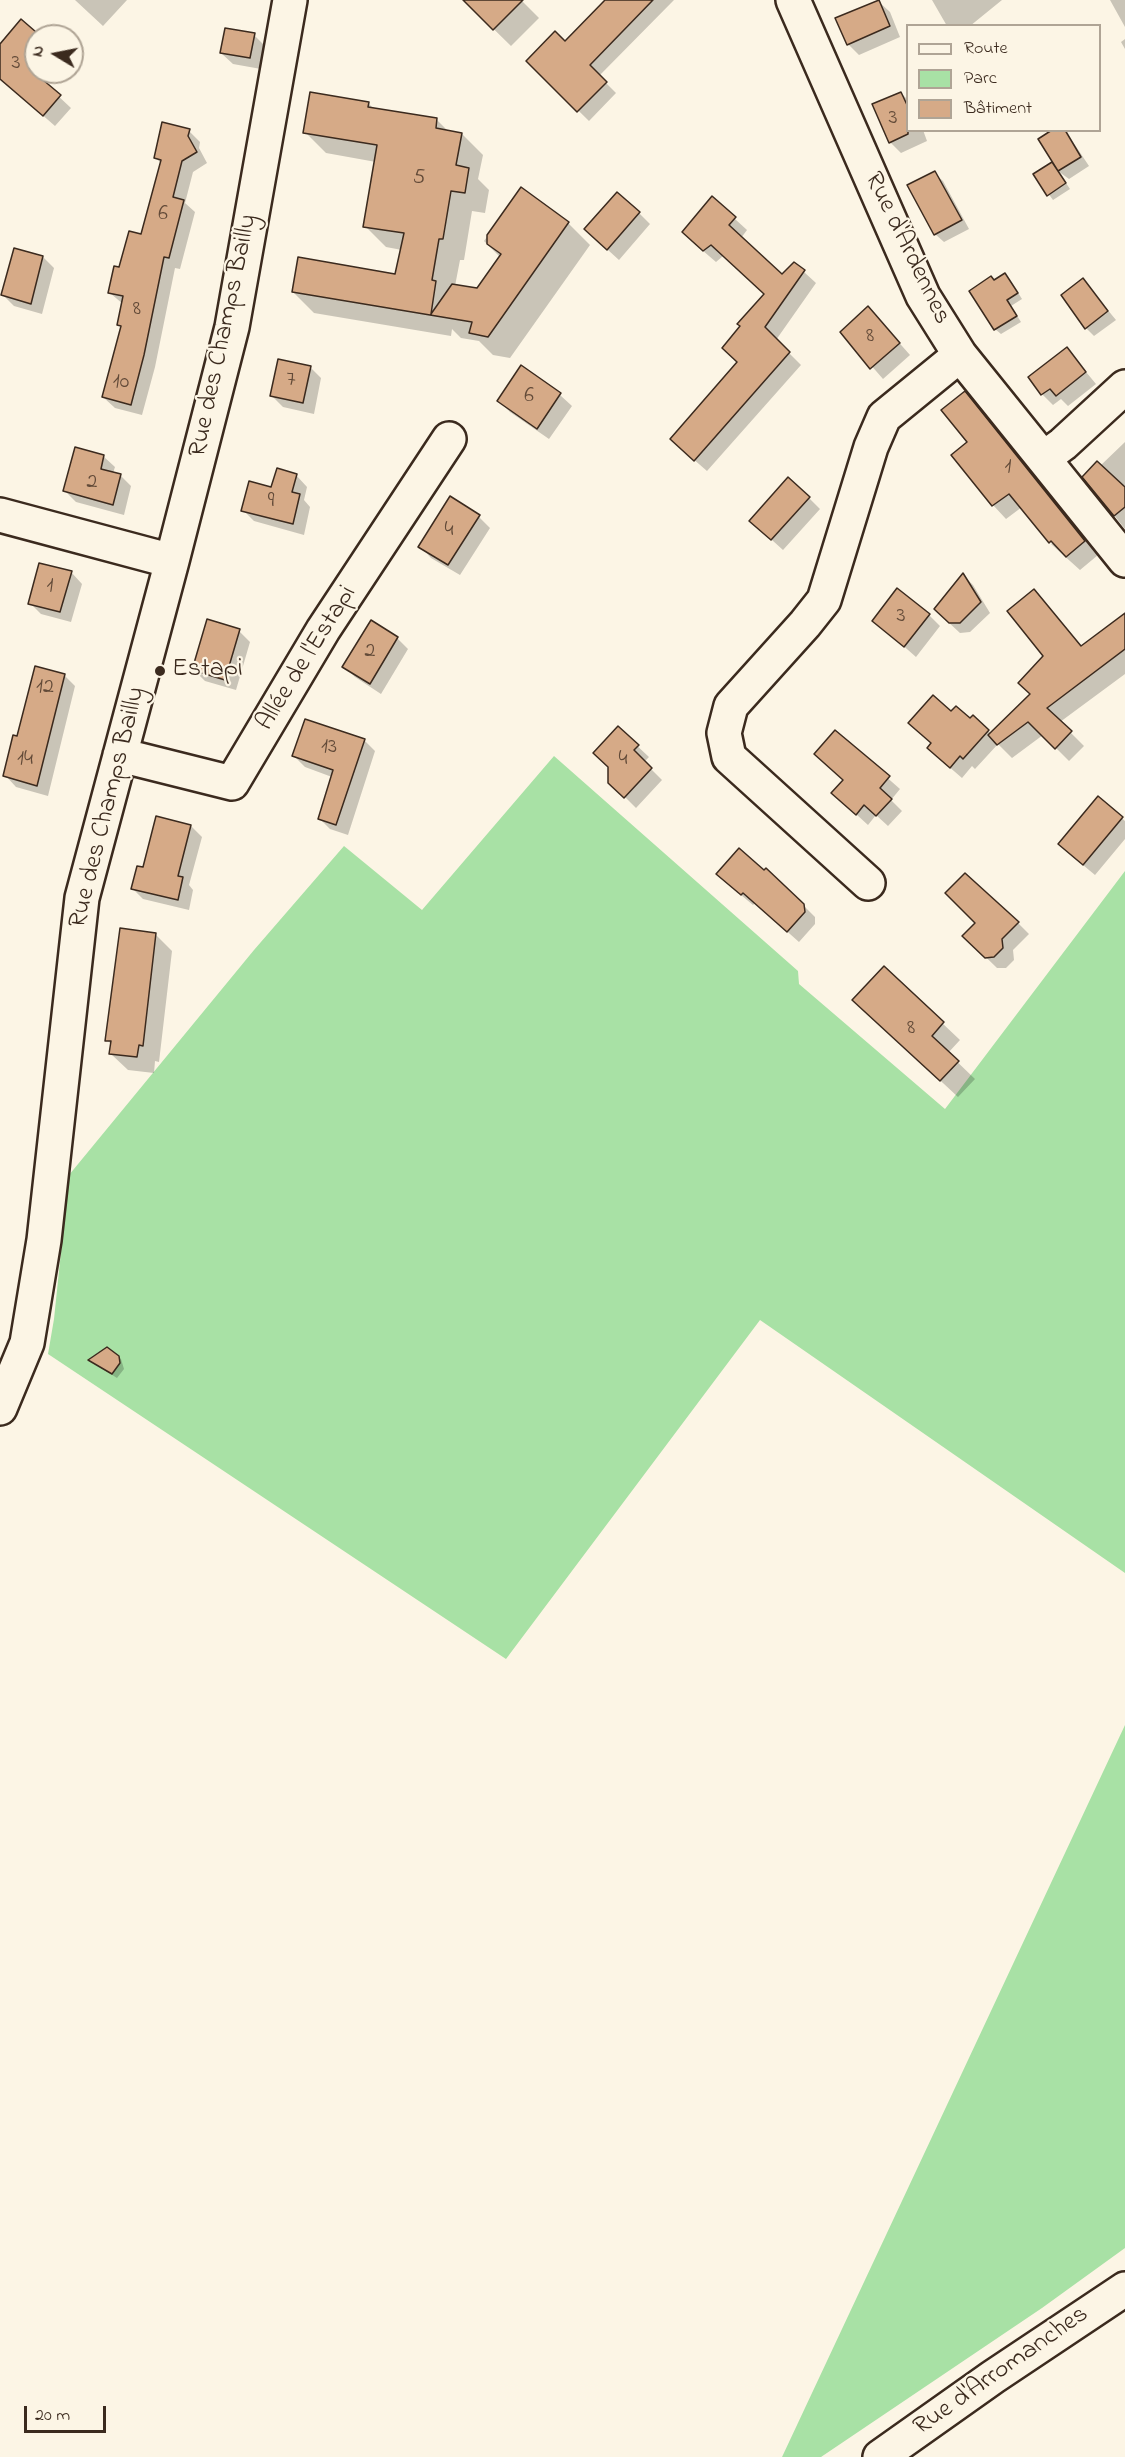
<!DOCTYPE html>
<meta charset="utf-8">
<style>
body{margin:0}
#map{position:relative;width:1125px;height:2457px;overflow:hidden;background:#fcf5e5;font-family:"Indie Flower",sans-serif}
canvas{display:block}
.legend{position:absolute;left:906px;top:24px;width:195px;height:108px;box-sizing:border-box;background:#fcf5e5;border:2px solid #afa495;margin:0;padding:8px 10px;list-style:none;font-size:18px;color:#3b2a1e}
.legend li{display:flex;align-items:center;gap:12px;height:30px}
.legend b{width:30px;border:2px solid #afa495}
.north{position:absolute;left:24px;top:24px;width:60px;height:60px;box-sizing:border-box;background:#fcf5e5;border:2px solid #afa495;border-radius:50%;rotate:280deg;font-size:16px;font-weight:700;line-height:24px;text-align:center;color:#3b2a1e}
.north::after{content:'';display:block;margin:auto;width:21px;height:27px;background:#3b2a1e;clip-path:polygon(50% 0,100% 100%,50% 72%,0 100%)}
.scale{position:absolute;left:24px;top:2406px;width:82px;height:27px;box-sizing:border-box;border:3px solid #3b2a1e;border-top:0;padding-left:8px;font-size:18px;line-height:21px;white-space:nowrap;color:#3b2a1e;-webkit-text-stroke:4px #fcf5e5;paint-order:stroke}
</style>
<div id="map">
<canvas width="1125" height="2457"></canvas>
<ul class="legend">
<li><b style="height:8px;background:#fcf5e5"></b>Route</li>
<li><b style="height:16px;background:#a8e1a5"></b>Parc</li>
<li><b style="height:16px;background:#d6aa87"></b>Bâtiment</li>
</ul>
<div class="north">N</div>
<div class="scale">20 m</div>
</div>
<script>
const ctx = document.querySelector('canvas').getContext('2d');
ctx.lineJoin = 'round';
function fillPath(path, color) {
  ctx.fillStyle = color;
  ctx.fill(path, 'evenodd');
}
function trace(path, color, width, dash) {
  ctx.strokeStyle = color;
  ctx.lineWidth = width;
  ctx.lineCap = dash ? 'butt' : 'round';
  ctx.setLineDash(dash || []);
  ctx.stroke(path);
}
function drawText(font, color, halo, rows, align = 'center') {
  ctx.font = font + ' "Indie Flower",sans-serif';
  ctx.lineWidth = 4.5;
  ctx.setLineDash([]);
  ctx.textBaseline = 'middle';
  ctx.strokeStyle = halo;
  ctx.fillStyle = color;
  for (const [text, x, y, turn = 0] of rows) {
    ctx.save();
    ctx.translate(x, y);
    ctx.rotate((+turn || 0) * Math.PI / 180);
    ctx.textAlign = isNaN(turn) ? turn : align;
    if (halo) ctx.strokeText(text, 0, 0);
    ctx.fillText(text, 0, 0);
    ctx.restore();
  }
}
fillPath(new Path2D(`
 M554 756 798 971 799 984 945 1109 1125 871V1573L760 1320 506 1659 48 1354 54 1319 69 1175 254 950 344 846 422 910Z
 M1125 1725V2248L1042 2308 821 2457H782Z`), '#a8e1a5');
fillPath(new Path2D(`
 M75 0H127L103 26Z
 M464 0H521L539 18 511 46Z
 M607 0H674L599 76 616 93 589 121 528 61 565 43Z
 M932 0H1002L970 26H947Z
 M1110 0H1125V27Z
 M878 1 890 12 900 37 859 55 848 44Z
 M21 21 38 36H36V72H47L40 79 71 108 55 126 0 78V45Z
 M254 35 265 46 261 69 233 64 221 53Z
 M1125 39V49L1121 42Z
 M901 93 908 100V130H923L927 141 901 153 890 142Z
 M368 103 374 109 437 120 449 132 462 134 483 155 478 179 489 190 485 213 472 211 464 260H460L455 286 478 290 500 257 484 241 521 189 568 223 590 245 510 358 493 355 479 341 461 338 452 329 451 336 314 313 293 292 397 276 402 250 386 247 365 226 376 162 326 153 305 132Z
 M1065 130 1089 166 1069 179 1058 171 1070 189 1053 200 1035 175 1052 164 1058 170Z
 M189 131 200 142 199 148 207 163 193 172 185 203 195 212 180 269 175 268 155 367 142 415 115 408 103 397 122 327 119 324 123 304 110 293 120 269 142 236 161 163 155 157Z
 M934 173 943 181 969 229 944 242 935 234Z
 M712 198 747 230 741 238 782 276 804 272 816 283 776 340 801 365 707 471 684 451 739 363 765 295 723 256 716 262 695 244Z
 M639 213 650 224 619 260 597 240Z
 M43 257 54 268 42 314 14 306 3 295Z
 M1010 280 1022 299 1011 306 1021 322 1001 334 995 329 994 281Z
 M1083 280 1116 320 1094 336 1086 328Z
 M879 320 910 355 883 379 842 332Z
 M1067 349 1096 384 1068 406 1061 399 1053 405 1042 394Z
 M310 367 321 378 314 414 283 407 272 396Z
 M522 367 560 395 572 406 549 439 510 412 499 401Z
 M965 393 978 406 1098 555 1080 570 1051 544 1058 538 1022 507 1006 519 993 505 969 442Z
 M1125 442V529L1084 477 1100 466Z
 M103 456 115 467 113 473 120 475 131 486 124 515 76 502 65 491Z
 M296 475 307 487 304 500 310 507 304 535 254 521 243 510 273 488Z
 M451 498 479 517 490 528 460 575 431 558 420 546Z
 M809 498 820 509 783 550 751 521Z
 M71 572 82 584 71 622 41 614 30 603Z
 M963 575 973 585 990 613 970 632 960 633 946 620Z
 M1034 591 1082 647 1125 614V674L1060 722 1084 746 1069 761 1043 735 1012 758 998 744 975 769 972 766 962 778 940 759 951 713 970 720 973 717 992 734 1031 694 1045 656Z
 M929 615 940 626 916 657 874 620Z
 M239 631 250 642 236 690 205 681 194 670Z
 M397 638 408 649 381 694 355 677 344 666Z
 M64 675 75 686 48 796 16 787 5 775 18 738Z
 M618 728 649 757 644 762 662 780 636 808 610 782Z
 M835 732 900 789 891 800 902 811 888 826 876 815 868 825 845 804V780Z
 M364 740 375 751 348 835 330 829 319 818 332 777 305 767 294 756Z
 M1099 798 1125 821V839L1095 875 1071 855Z
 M191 826 202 837 189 885 193 890 189 910 143 899 132 888 144 869Z
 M729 885 803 905 815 917V924L799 942 755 903 753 905Z
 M1018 923 1029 934 1013 950 1014 960 1006 968H997L964 936Z
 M155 934 172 951 159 1062 155 1061 154 1073 128 1070 111 1054 112 1045 107 1040Z
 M884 968 960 1040 948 1053 975 1079 958 1097 871 1016Z
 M107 1349 121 1359 124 1369 117 1378 90 1361Z`), '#0003');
const building = new Path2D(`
 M463 0H523L493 30Z
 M605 0H653L590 65 607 82 577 112 526 61 555 31 565 41Z
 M879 0 890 26 847 45 835 18Z
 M21 19 36 32V74L61 95 43 116 0 79V44Z
 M225 28 255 33 250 58 220 53Z
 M310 92 369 102 368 107 437 118 436 128 462 133 456 165 469 168 465 193 451 191 443 239H439L432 280 436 281 431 314 452 284 477 288 501 254 487 244V235L521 187 569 222 488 337 469 333 472 322 292 292 298 257 395 274 404 233 363 227 377 145 303 133Z
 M901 92 908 107V134L889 143 872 104Z
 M162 122 190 129 188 136 197 152 182 161 173 197 184 200 169 258 164 257 144 355 131 405 102 397 121 326 117 325 123 296 108 293 114 266 119 267 129 231 141 234 161 160 154 158Z
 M1052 130H1065L1081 157 1058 171 1038 139Z
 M1052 162 1066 183 1047 196 1033 174Z
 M935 171 962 220 934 235 907 185Z
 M617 192 640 212 607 250 584 229Z
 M712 196 736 217 729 225 782 274 794 262 805 270 765 327 790 352 694 461 670 439 737 362 722 348 740 326 737 324 764 294 711 245 703 251 682 232Z
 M14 248 43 256 31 304 1 295Z
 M1005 273 1018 293 1007 300 1017 316 994 330 969 291 991 276 994 280Z
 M1083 278 1108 311 1085 329 1061 295Z
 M868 306 900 343 870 369 840 332Z
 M1067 347 1086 372 1056 396 1050 389 1041 395 1028 377Z
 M278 359 311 366 303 403 270 396Z
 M521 365 561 393 537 429 497 401Z
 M965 391 1085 541 1066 557 1051 541 1049 543 1009 494 992 506 951 455 967 442 941 410Z
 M75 447 104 455 101 469 121 474 113 505 63 491Z
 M1097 461 1125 487V507L1114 516 1082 477Z
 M277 468 297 474 292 492 300 494 293 524 241 511 249 481 271 487Z
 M788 477 810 497 771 540 749 521Z
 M450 496 480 515 448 565 418 547Z
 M39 563 72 571 60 612 28 604Z
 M963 573 981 602 960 623H949L934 609Z
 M897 588 930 614 904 647 872 621Z
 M1034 589 1081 646 1125 613V649L1047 708 1072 731 1055 749 1028 722 997 745 988 735 1030 694 1018 683 1043 656 1007 611Z
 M207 619 240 629 225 680 192 670Z
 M371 620 398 637 370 684 342 667Z
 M35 666 65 674 37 786 3 776 13 735 17 736Z
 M933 695 951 711 956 706 970 718 973 715 989 730 963 759 960 756 950 768 927 748 931 743 908 723Z
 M305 719 365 739 336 825 318 819 333 770 292 756Z
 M618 726 639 745 634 750 652 768 624 798 608 783V767L593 753Z
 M835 730 890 776 880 788 892 799 876 816 864 805 856 815 831 793 843 780 814 754Z
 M1098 796 1123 817 1083 865 1058 844Z
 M156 816 191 825 178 876 183 877 178 900 131 889 137 866 143 867Z
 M739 848 764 870 766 868 804 904 805 912 787 932 743 893 741 895 716 874Z
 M965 873 1019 922 1002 939 1003 948 994 957 985 958 962 936 975 923 945 893Z
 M120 928 156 933 143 1046 139 1045 137 1057 109 1054 111 1041H105Z
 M884 966 944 1022 932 1036 959 1061 940 1081 852 1000Z
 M107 1347 119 1356 120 1363 112 1374 88 1360Z`);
fillPath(building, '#d6aa87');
trace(building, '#3b2a1e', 1.5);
const street = new Path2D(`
 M793 0 923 296 960 355 1125 560
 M1044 458 1063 444 1125 387
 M0 515 172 561
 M120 755 232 783 323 630 449 439
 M868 883 729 757 724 733 731 706 805 624 824 600 871 447 884 417 960 355
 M0 1408 27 1343 44 1240 82 898 172 561 232 327 290 0`);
const secondary = new Path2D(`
 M880 2457 993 2377 1125 2289`);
trace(street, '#3b2a1e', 38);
trace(secondary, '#3b2a1e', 38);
trace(street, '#fcf5e5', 33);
trace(secondary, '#fcf5e5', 33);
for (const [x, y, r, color] of [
 [160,671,6,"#3b2a1e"]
]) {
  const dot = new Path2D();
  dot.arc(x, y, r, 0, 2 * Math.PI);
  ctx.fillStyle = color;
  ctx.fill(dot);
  trace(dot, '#fcf5e5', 2);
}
drawText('22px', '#624a38', null, [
 ["3",16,64],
 ["3",893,119],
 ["5",419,179],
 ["6",163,215],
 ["8",137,310],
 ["8",870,337],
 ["7",291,381],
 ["10",121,383],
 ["6",529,397],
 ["1",1008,468],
 ["2",92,483],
 ["9",271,502],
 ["4",449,531],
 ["1",50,587],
 ["3",901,617],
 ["2",370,652],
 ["12",45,688],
 ["13",329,748],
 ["14",25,760],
 ["4",623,760],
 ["8",911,1029]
]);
drawText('26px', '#3b2a1e', '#fcf5e5', [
 ["Rue d'Ardennes",906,249,64],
 ["Rue des Champs Bailly",225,336,-78],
 ["Allée de l'Estapi",308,659,-58],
 ["Rue des Champs Bailly",109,808,-76],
 ["Rue d'Arromanches",1002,2372,-35]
]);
drawText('26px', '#3b2a1e', '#fcf5e5', [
 ["Estapi",172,671]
], 'left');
</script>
